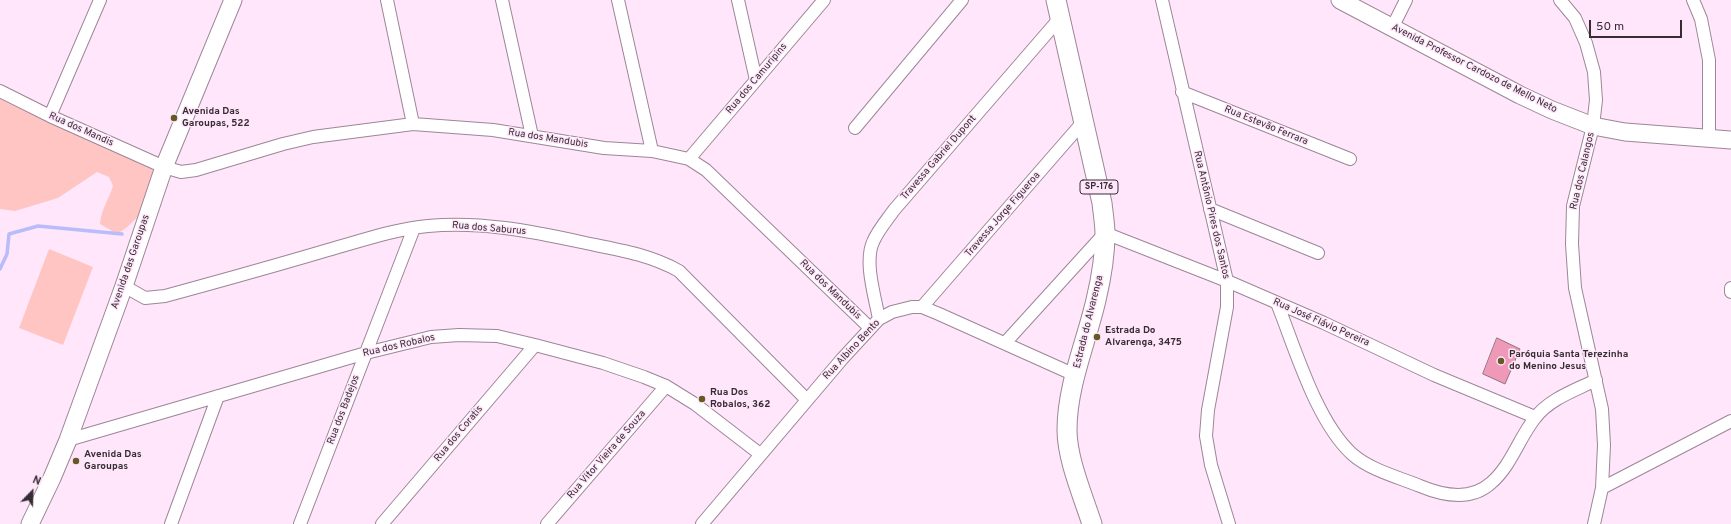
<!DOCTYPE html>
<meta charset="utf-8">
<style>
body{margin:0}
#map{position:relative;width:1731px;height:524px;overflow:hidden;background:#ffe6fa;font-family:Overpass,sans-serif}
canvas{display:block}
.north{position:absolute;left:12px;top:472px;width:40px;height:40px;-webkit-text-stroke:3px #ffe6fa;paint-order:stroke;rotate:23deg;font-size:11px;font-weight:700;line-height:16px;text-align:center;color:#362d34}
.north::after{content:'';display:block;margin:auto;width:14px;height:18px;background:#362d34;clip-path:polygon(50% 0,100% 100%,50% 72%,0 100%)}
.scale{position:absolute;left:1589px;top:20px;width:93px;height:18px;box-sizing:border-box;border:2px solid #362d34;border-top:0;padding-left:5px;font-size:12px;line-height:14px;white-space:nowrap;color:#362d34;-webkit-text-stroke:3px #ffe6fa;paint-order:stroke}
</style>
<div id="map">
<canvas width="1731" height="524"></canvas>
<div class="north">N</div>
<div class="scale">50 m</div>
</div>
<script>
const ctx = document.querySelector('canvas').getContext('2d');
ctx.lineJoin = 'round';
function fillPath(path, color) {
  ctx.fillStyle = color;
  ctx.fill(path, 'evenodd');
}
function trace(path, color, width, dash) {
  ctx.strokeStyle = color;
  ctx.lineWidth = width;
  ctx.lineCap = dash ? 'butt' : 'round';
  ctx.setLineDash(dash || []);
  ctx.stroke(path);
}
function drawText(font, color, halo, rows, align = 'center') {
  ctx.font = font + ' Overpass,sans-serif';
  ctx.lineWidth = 3;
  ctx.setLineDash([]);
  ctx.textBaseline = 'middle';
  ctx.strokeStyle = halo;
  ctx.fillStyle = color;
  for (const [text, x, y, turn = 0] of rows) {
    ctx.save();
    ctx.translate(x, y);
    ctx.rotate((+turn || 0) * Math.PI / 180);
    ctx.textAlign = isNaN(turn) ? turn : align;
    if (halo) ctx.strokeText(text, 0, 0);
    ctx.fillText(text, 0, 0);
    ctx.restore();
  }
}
fillPath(new Path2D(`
 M0 84 47 120 149 163 154 173 141 214 126 228 117 234 100 224C101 210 109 199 113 186L109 177 97 172 58 198 15 211 0 209Z
 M49 249 93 267 63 345 19 328Z`), '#ffc5c2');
trace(new Path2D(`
 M0 269 7 254 9 234 38 226 122 234`), '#b9bcfa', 3.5);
const building = new Path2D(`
 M1497 338 1520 349 1505 384 1483 374Z`);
fillPath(building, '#ef98b7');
trace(building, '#90747d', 1);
const street = new Path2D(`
 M387 0 413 124
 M502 0 532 136
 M618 0 652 151
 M738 0 756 80
 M1162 0 1227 281V307L1208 410 1206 436 1211 465 1229 524
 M1560 0 1575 18 1586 43 1594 72 1596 100 1593 126 1573 206 1572 244 1575 288 1602 409 1604 445 1602 488 1594 524
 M1693 0 1701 19 1709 60V139
 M1392 28 1406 0
 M0 91 50 116 164 167 181 172 196 170 283 144 313 137 413 124 493 130 604 148 652 151 689 159 706 170 870 328
 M1182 92 1350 159
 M50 116 100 0
 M855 128 962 0
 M689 159 824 0
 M1210 209 1318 253
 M124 286 145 298 165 296C220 281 274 266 328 250 361 241 394 229 428 226 479 221 531 231 581 242 615 249 649 254 679 271L807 400
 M1731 288V292
 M1277 303C1295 348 1316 421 1352 454 1370 470 1398 477 1420 486 1444 496 1471 501 1491 483 1511 466 1519 438 1535 418 1549 399 1576 390 1596 380
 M922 307 1083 122
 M879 319C875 297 864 262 873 242 878 230 887 220 894 210L1060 18
 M1005 343 1105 233 1227 281 1324 323 1434 375 1535 417
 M68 440 366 353 431 337 459 335 497 336 535 345 603 363 644 377 666 386 695 404 760 454
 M1602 488 1731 421
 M171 524 218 396
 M300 524 414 228
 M382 524 535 345
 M547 524 666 386
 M702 524 842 359 879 319 892 312 912 307H922L939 314 1075 375`);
const secondary = new Path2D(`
 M1340 0 1520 95 1552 110 1593 126 1625 132 1731 140
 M30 524 52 478 68 440 124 286 164 167 233 0`);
const primary = new Path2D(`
 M1056 0 1102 203C1103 213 1105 224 1105 234 1105 255 1101 279 1096 300 1086 343 1067 386 1067 430 1067 459 1083 496 1092 524`);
trace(street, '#9c8698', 14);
trace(secondary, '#9c8698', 19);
trace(primary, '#9c8698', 21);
trace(street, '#fff', 12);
trace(secondary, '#fff', 17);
trace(primary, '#fff', 19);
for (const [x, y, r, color] of [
 [174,118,4,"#655926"],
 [1097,337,4,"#655926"],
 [1501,361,4,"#655926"],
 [702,399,4,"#655926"],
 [76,461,4,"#655926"]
]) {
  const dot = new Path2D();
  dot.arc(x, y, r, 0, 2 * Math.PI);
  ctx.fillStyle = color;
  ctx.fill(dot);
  trace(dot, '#ffe6fa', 1.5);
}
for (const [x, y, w] of [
 [1099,187,38]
]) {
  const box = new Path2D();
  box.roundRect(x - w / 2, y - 7, w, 14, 3);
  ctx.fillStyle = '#ffe6fa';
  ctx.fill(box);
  trace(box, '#362d34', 1);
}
drawText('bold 9px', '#362d34', null, [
 ["SP-176",1099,187]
]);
drawText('10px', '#362d34', '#ffe6fa', [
 ["Avenida Professor Cardozo de Mello Neto",1474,69,27],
 ["Rua dos Camuripins",757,79,-50],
 ["Rua Estevão Ferrara",1266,126,22],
 ["Rua dos Mandis",81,130,24],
 ["Rua dos Mandubis",548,139,9],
 ["Travessa Gabriel Dupont",939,158,-49],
 ["Rua dos Calangos",1583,171,-77],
 ["Travessa Jorge Figueroa",1003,215,-49],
 ["Rua Antônio Pires dos Santos",1211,215,77],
 ["Rua dos Saburus",489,229,5],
 ["Avenida das Garoupas",131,262,-71],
 ["Rua dos Mandubis",830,290,44],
 ["Estrada do Alvarenga",1089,322,-76],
 ["Rua José Flávio Pereira",1321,323,24],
 ["Rua dos Robalos",399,346,-13],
 ["Rua Albino Bento",852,350,-47],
 ["Rua dos Badejos",344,410,-69],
 ["Rua dos Coratis",459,434,-50],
 ["Rua Vitor Vieira de Souza",607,455,-49]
]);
drawText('bold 10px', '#362d34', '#ffe6fa', [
 ["Avenida Das",182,112],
 ["Garoupas, 522",182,124],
 ["Estrada Do",1105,331],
 ["Alvarenga, 3475",1105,343],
 ["Paróquia Santa Terezinha",1509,355],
 ["do Menino Jesus",1509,367],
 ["Rua Dos",710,393],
 ["Robalos, 362",710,405],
 ["Avenida Das",84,455],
 ["Garoupas",84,467]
], 'left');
</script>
